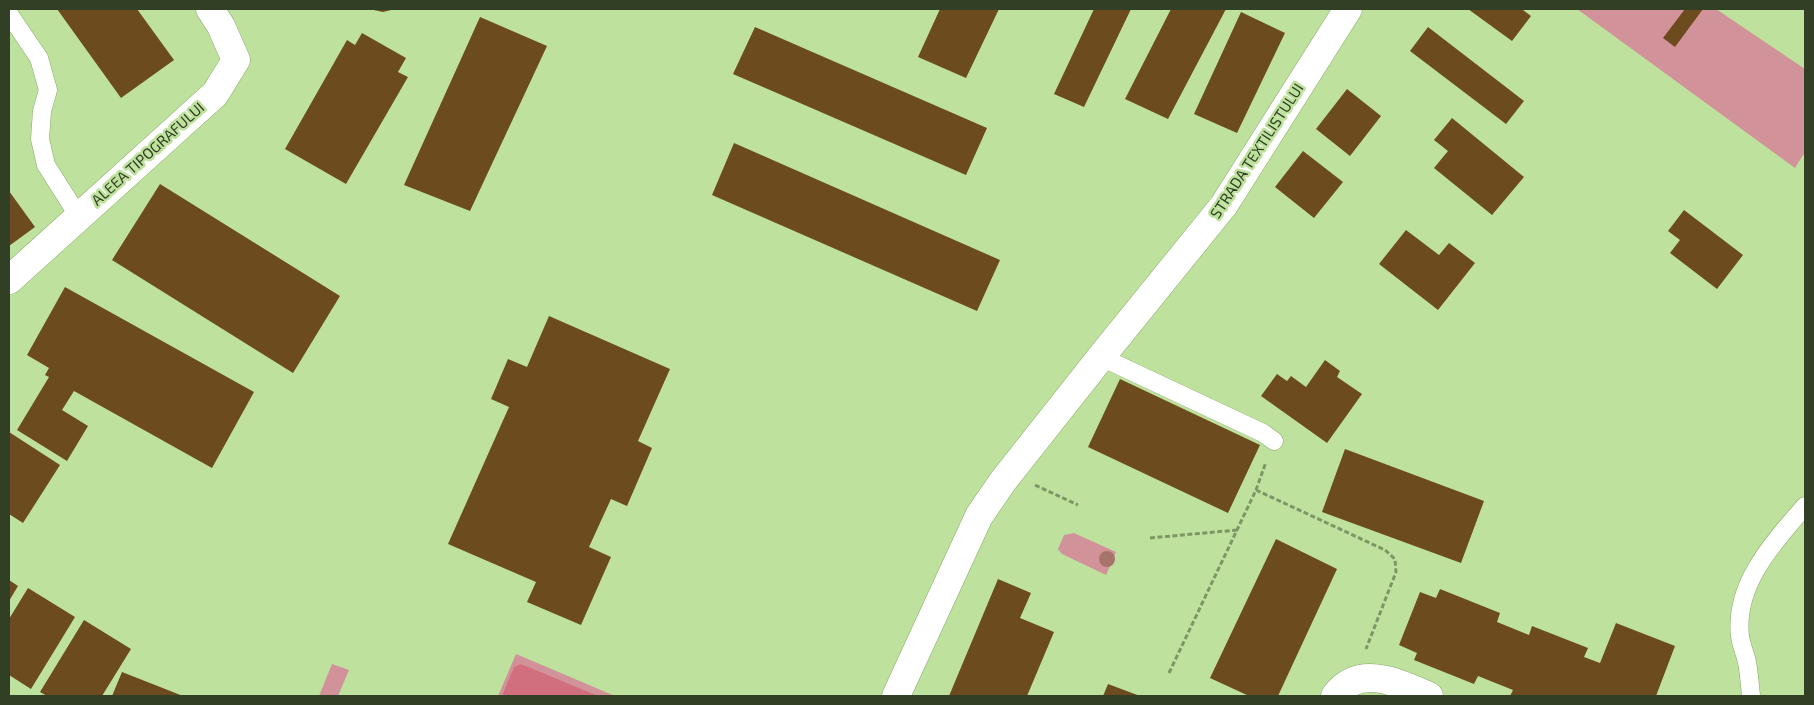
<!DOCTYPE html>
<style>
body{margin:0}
#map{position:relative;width:1814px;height:705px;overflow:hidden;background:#bee29d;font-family:"Exo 2",sans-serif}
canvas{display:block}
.frame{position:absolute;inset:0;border:10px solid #313f24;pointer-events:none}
</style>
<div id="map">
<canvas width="1814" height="705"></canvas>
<div class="frame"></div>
</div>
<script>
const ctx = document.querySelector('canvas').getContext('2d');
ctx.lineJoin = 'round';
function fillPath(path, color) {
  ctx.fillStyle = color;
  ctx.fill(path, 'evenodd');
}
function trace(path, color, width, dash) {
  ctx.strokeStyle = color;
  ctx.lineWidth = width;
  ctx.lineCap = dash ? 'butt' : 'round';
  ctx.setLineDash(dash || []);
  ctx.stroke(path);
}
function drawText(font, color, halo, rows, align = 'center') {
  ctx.font = font + ' "Exo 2",sans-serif';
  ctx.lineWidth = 5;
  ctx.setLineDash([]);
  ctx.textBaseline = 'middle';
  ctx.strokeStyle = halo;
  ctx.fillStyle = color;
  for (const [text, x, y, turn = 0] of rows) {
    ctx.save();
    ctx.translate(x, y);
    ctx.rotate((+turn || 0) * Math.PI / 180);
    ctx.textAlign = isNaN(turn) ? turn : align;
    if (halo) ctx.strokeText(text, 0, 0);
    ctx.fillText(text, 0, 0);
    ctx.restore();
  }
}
fillPath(new Path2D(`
 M1577 9H1716L1805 69V152L1795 168Z
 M1074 533 1116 552 1106 575 1062 554 1058 549 1064 535Z
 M516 654 615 696H498Z
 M332 664 349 670 338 696H319Z`), '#d1929a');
fillPath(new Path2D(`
 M521 664 598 696H502L514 667Z`), '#d26f7f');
fillPath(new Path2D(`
 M57 9H137L174 60 121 98Z
 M369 9H395L383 12Z
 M940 9H999L966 78 918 57Z
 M1094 9H1131L1084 107 1054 94Z
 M1171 9H1226L1168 119 1125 99Z
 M1468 9H1524L1523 10 1531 16 1512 41Z
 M1685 9H1703L1675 47 1663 38Z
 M1241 12 1285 33 1237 133 1194 114Z
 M480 17 547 46 470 211 404 185Z
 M755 27 987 128 966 175 733 74Z
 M1428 27 1524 101 1506 124 1410 51Z
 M362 33 406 58 398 72 408 77 346 184 285 149 347 40 355 45Z
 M1347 89 1381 116 1350 156 1316 129Z
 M1452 118 1524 177 1492 215 1434 168 1448 151 1434 140Z
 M734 143 1000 260 977 311 712 195Z
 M1303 151 1343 182 1314 218 1275 187Z
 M160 184 340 296 293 373 112 260Z
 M9 191 35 227 9 246Z
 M1684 210 1743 255 1717 289 1670 253 1680 240 1668 231Z
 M1406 230 1439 255 1449 243 1475 263 1438 310 1379 264Z
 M65 287 254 392 212 468 74 391 62 410 88 426 67 461 17 430 49 377 45 375 49 368 27 355Z
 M549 316 670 369 638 441 652 448 627 506 611 499 589 547 611 557 581 625 527 602 536 582 448 544 509 407 491 399 508 359 527 367Z
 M1325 360 1340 371 1337 377 1362 394 1327 443 1261 396 1277 374 1287 381 1291 376 1306 387Z
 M1120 379 1260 445 1228 513 1088 447Z
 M9 432 60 465 23 523 9 514Z
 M1345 449 1484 501 1461 563 1322 512Z
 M1276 539 1337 569 1278 696H1249L1210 678Z
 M998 579 1031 593 1020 618 1054 632 1027 696H949Z
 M9 580 18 586 9 601Z
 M28 588 75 617 31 689 9 675V619Z
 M1440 589 1500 613 1497 622 1529 635 1532 626 1588 648 1584 657 1600 663 1616 623 1675 646 1656 696H1510L1513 690 1478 676 1474 684 1414 660 1417 653 1399 645 1420 592 1436 598Z
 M84 620 131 649 102 696H47L40 692Z
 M122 672 183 696H112Z
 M1108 684 1140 696H1103Z`), '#6c4b1f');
const service = new Path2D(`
 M9 14 39 58 48 90 42 111 40 139 46 165 79 217
 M1101 357 1263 433 1274 441
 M1751 696C1750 685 1749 673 1747 662 1745 653 1741 645 1740 636 1734 584 1774 542 1805 506`);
const minor = new Path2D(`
 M9 280 215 94 236 60 221 26 210 9
 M896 696 979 516 1003 481 1101 357 1224 205 1348 9
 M1335 696C1359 663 1399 683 1429 696`);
trace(service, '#87a967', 19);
trace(minor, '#87a967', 29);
trace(new Path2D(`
 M1035 485 1078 505
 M1256 490 1385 550 1395 559 1396 572 1366 649
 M1150 538 1237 530
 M1169 673 1256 490 1266 462`), '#7c9664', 3, [5, 2.5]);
trace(service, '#fff', 18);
trace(minor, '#fff', 28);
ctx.fillStyle = '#a67468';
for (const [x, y] of [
 [1107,559]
]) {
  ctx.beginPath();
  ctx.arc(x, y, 8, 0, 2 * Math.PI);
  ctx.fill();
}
drawText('15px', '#313f24', '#bee29d', [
 ["STRADA TEXTILISTULUI",1257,151,-57],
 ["ALEEA TIPOGRAFULUI",148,154,-42]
]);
</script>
